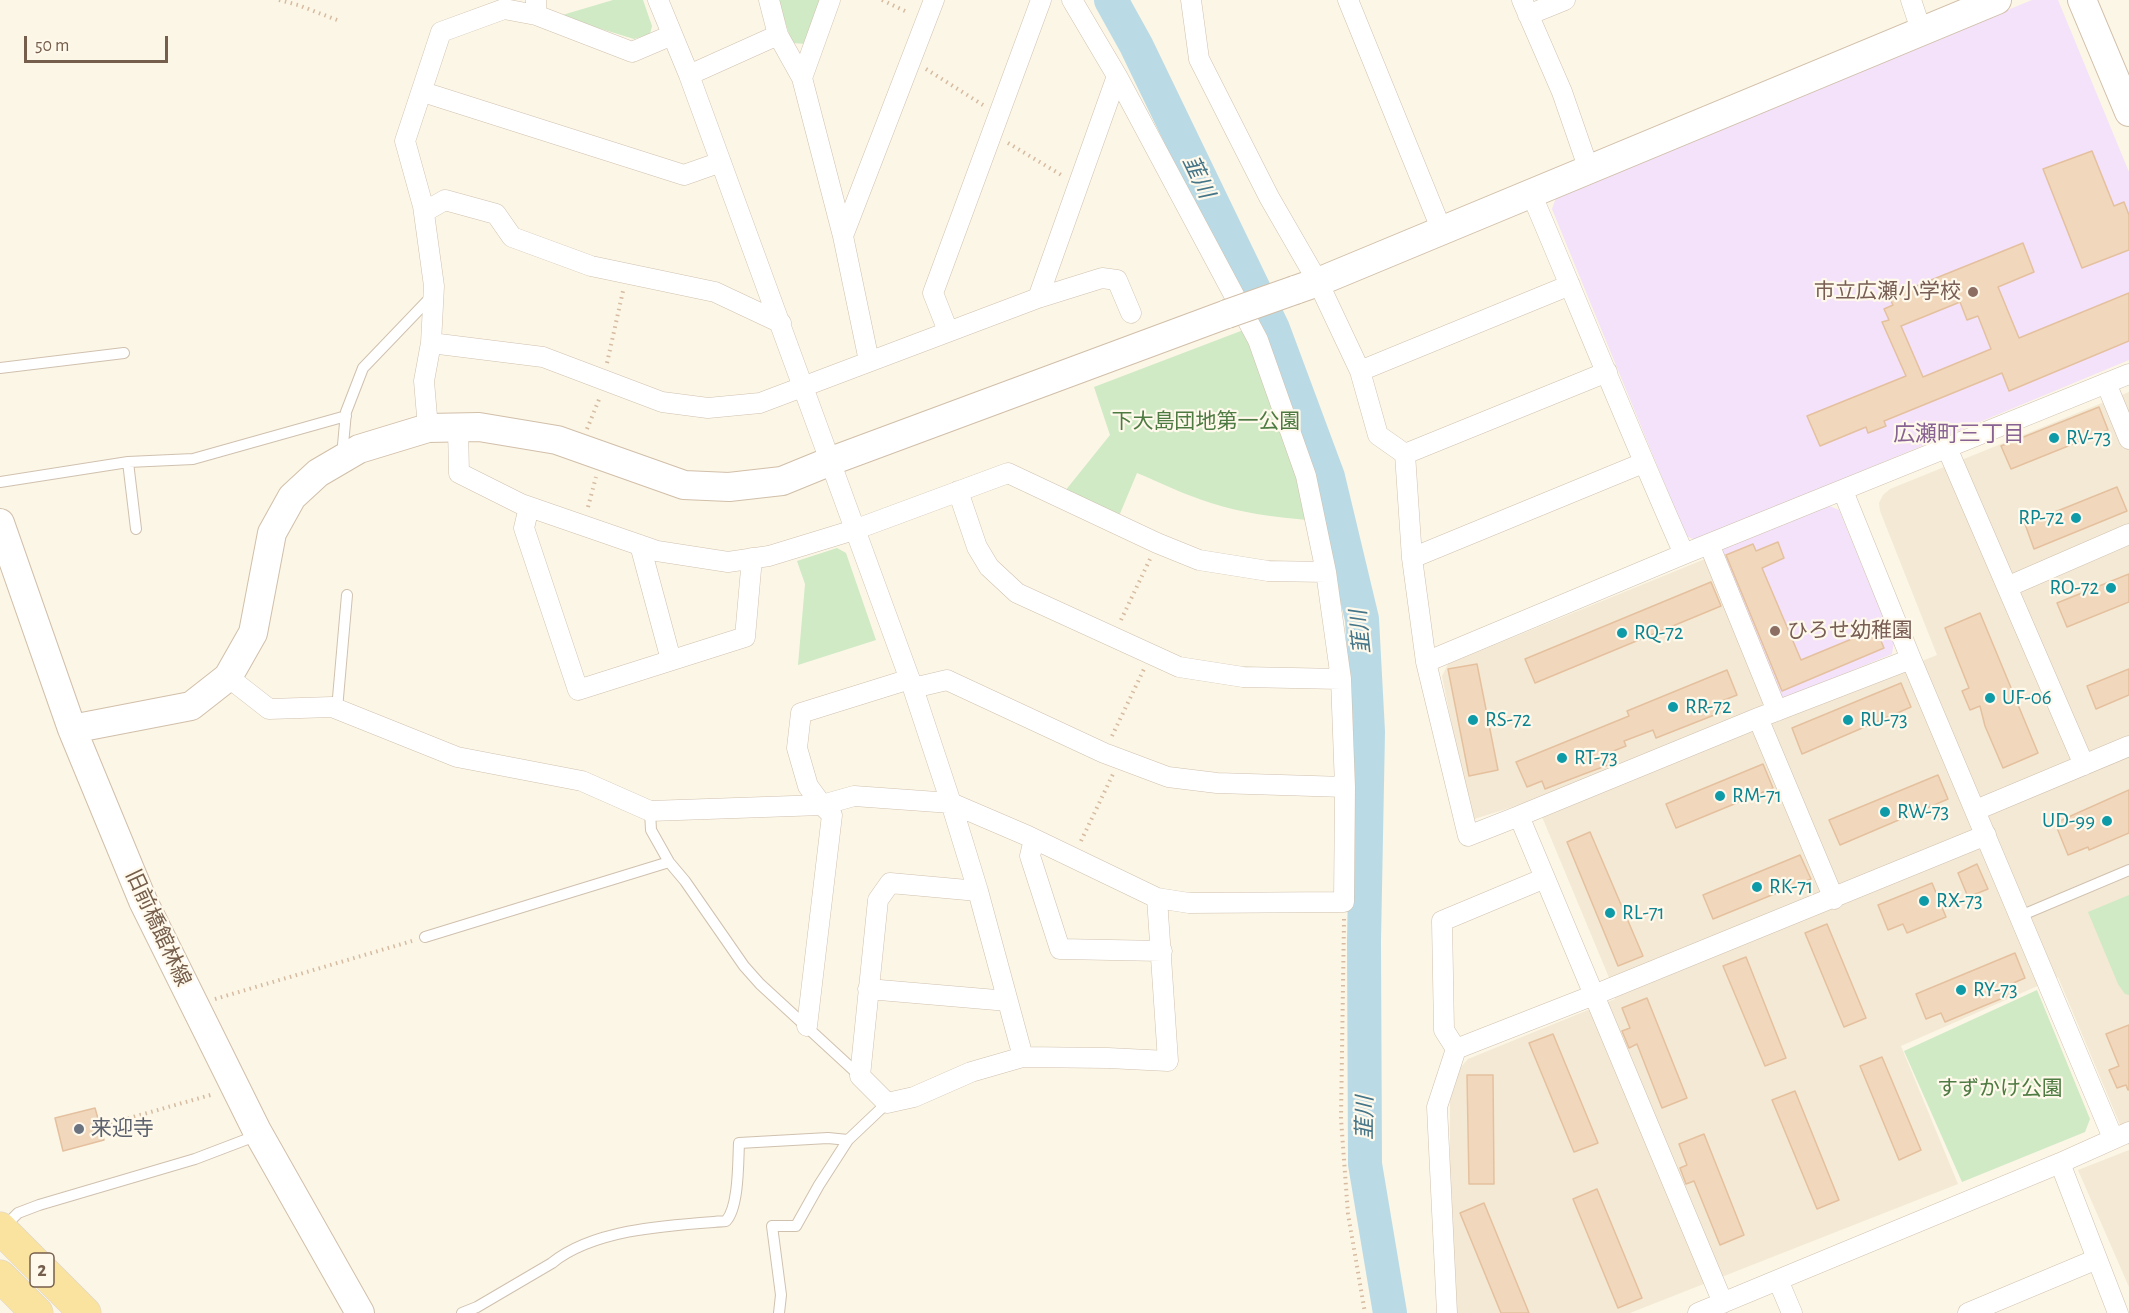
<!DOCTYPE html>
<meta charset="utf-8">
<style>
body{margin:0}
#map{position:relative;width:2129px;height:1313px;overflow:hidden;background:#fcf6e6;font-family:"Alegreya Sans",sans-serif}
canvas{display:block}
.scale{position:absolute;left:24px;top:36px;width:144px;height:27px;box-sizing:border-box;border:3px solid #755e4b;border-top:0;padding-left:8px;font-size:18px;line-height:21px;white-space:nowrap;color:#755e4b;-webkit-text-stroke:4px #fff9ec;paint-order:stroke}
</style>
<div id="map">
<canvas width="2129" height="1313"></canvas>
<div class="scale">50 m</div>
</div>
<script>
const ctx = document.querySelector('canvas').getContext('2d');
ctx.lineJoin = 'round';
function fillPath(path, color) {
  ctx.fillStyle = color;
  ctx.fill(path, 'evenodd');
}
function trace(path, color, width, dash) {
  ctx.strokeStyle = color;
  ctx.lineWidth = width;
  ctx.lineCap = dash ? 'butt' : 'round';
  ctx.setLineDash(dash || []);
  ctx.stroke(path);
}
function drawText(font, color, halo, rows, align = 'center') {
  ctx.font = font + ' "Alegreya Sans","Noto Sans JP",sans-serif';
  ctx.lineWidth = 4.5;
  ctx.setLineDash([]);
  ctx.textBaseline = 'middle';
  ctx.strokeStyle = halo;
  ctx.fillStyle = color;
  for (const [text, x, y, turn = 0] of rows) {
    ctx.save();
    ctx.translate(x, y);
    ctx.rotate((+turn || 0) * Math.PI / 180);
    ctx.textAlign = isNaN(turn) ? turn : align;
    if (halo) ctx.strokeText(text, 0, 0);
    ctx.fillText(text, 0, 0);
    ctx.restore();
  }
}
fillPath(new Path2D(`
 M2129 392V1146L2058 977 1901 1046 1958 1184 1630 1313H1457L1450 1208V1086L1459 1069 1468 1059 1615 999 1610 980 1535 800 1471 820 1442 676 1448 664 1705 559 1776 720 1937 655 1880 511 1879 503 1883 495 1890 489Z
 M2129 1150V1287L2078 1170Z`), '#f4e9d4');
fillPath(new Path2D(`
 M2032 0H2058L2129 172V360L1696 540 1686 536 1552 209 1557 195Z
 M1827 505 1839 510 1894 642 1892 654 1779 701 1717 550Z`), '#f3e2f9');
fillPath(new Path2D(`
 M613 0H643L652 26 650 34 634 39 559 16Z
 M778 0H821L807 44 792 43Z
 M1246 329 1297 465 1307 520C1274 517 1242 513 1211 503 1185 495 1161 483 1137 473L1119 516 1065 491 1110 435 1094 387Z
 M837 548 846 553 876 640 798 665 805 584 797 561Z
 M2129 895V995L2125 994 2118 984 2088 912Z
 M2037 990 2090 1119 2085 1132 1962 1182 1904 1051Z`), '#cfeac4');
trace(new Path2D(`
 M1111 0 1136 45 1273 329 1328 477 1362 619 1368 732 1364 941 1365 1164 1390 1313`), '#badbe6', 34);
const building = new Path2D(`
 M2092 151 2114 206 2124 202 2129 215V250L2082 268 2043 169Z
 M2023 243 2034 272 1998 287 2019 338 2129 293V341L2009 391 2002 373 1884 421 1886 426 1868 433 1866 427 1820 446 1807 416 1906 376 1882 322 1889 320 1884 309 1893 305 1889 297ZM1960 302 1967 320 1978 316 1991 349 1923 377 1901 326Z
 M2099 407 2108 430 2011 469 2001 446Z
 M2117 487 2127 511 2034 549 2025 524Z
 M1778 542 1784 558 1762 568 1801 660 1876 629 1884 648 1782 691 1726 555 1753 544 1756 551Z
 M2129 574V602L2067 627 2057 603Z
 M1711 582 1721 606 1535 683 1525 659Z
 M1980 613 2038 753 2003 768 1985 726 1980 706 1970 710 1962 691 1969 688 1945 628Z
 M1477 664 1498 770 1469 776 1448 669Z
 M2129 669V695L2096 709 2087 686Z
 M1727 670 1737 695 1722 701 1727 710 1656 738 1653 730 1624 741 1626 746 1611 752 1616 762 1584 774 1545 789 1542 781 1527 787 1516 762 1629 716 1627 711Z
 M1901 683 1911 707 1802 754 1792 728Z
 M1763 764 1773 788 1676 828 1666 804Z
 M1938 775 1948 799 1840 845 1829 820Z
 M2129 790V833L2089 850 2088 847 2068 855 2055 823Z
 M1590 832 1643 956 1618 966 1567 842Z
 M1800 855 1811 879 1713 919 1703 895Z
 M1977 864 1988 889 1968 897 1958 873Z
 M1932 883 1946 917 1907 933 1903 924 1888 930 1878 905Z
 M1827 924 1866 1018 1844 1027 1805 933Z
 M2015 953 2025 978 2011 984 2015 993 1945 1022 1941 1013 1926 1019 1916 994Z
 M1746 957 1786 1058 1765 1066 1723 966Z
 M1647 998 1687 1098 1662 1108 1637 1044 1629 1048 1622 1031 1630 1028 1622 1008Z
 M2129 1025V1090H2128L2126 1085 2117 1088 2109 1070 2119 1066 2106 1034Z
 M1553 1034 1598 1143 1574 1152 1529 1043Z
 M1882 1057 1921 1150 1899 1160 1860 1066Z
 M1467 1075H1493L1494 1184H1469Z
 M1795 1091 1839 1200 1817 1209 1772 1100Z
 M95 1108 104 1140 63 1151 55 1118Z
 M1704 1134 1744 1235 1720 1245 1694 1181 1686 1184 1680 1168 1687 1165 1679 1144Z
 M1597 1189 1642 1298 1618 1308 1573 1199Z
 M1484 1203 1529 1313H1501L1460 1213Z`);
fillPath(building, '#f1d8bd');
trace(building, '#e4c09e', 1.5);
const lane = new Path2D(`
 M0 368 124 353
 M342 456 346 412 363 368 432 296
 M128 462 193 459 346 416
 M0 482 128 462 136 529
 M337 709 347 595
 M650 811 651 830 669 862 685 881 744 966 760 984 860 1076
 M2020 916 2129 870
 M425 937 669 862
 M4 1227 18 1213 39 1205 195 1159 258 1135
 M462 1313 477 1307 552 1263C595 1228 673 1225 726 1221 739 1207 738 1162 739 1143L828 1138 848 1140
 M779 1313 781 1295 772 1226H796L819 1185 848 1140 887 1103`);
const street = new Path2D(`
 M658 0 689 75 913 688 951 803 978 891 1023 1057 1108 1058 1168 1061 1157 898 1189 903 1344 902 1345 787 1341 679 1326 572 1306 476 1258 340 1117 76 1072 0
 M769 0 778 35 802 78 843 236 869 361
 M1191 0 1199 59 1269 197 1318 282 1360 371 1378 435 1405 454 1412 558 1426 662 1684 554 2129 374
 M1348 0 1442 231
 M1522 0 1562 92 1589 170
 M1911 0 1922 33
 M536 15 632 52 672 35
 M1528 15 1565 0
 M689 75 778 35
 M802 78 830 0
 M423 92 684 175 721 162
 M1531 193C1582 313 1631 435 1684 554
 M424 212 445 200 496 214 512 237 591 266 715 292 781 323
 M843 236 934 0
 M1038 298 1102 278 1117 280 1131 313
 M948 331 933 293 1041 0
 M431 343 543 357 662 402 708 408 760 403 1038 298 1117 76
 M1360 371 1570 285
 M2106 383 2129 439
 M428 428 424 381 431 343 434 286 423 206 405 141 441 32 504 9 536 15V0
 M458 428 459 473 521 504 657 551 728 562 769 556 854 530 1008 473 1157 543 1199 560 1268 571 1326 572
 M1947 448 2084 765
 M1405 454 1607 372
 M958 491 977 547 989 567 1017 593 1179 667 1243 677 1341 679
 M1843 491 1911 659 2113 1138
 M529 507 524 528 578 690 745 637 752 558
 M1709 544 1777 711
 M640 545 671 660
 M1412 558 1643 463
 M2007 587 2129 534
 M1426 662 1468 836 1519 816
 M228 677 269 709 332 707 457 757 582 781 650 811 822 805 854 796 951 803 1028 836 1157 898
 M913 688 947 680 1104 753 1168 777 1217 783 1345 787
 M1758 718 1834 899
 M1976 810 2129 746
 M1034 839 1030 856 1060 949 1162 951
 M978 891 890 883 878 900 860 1076 887 1103 914 1097 971 1072 1023 1057
 M868 989 1008 1001
 M807 1026 832 815 822 805 808 786 797 748 801 713 910 679
 M1456 1049 1444 1030 1442 921 1545 878
 M2060 1163 2118 1313
 M1778 1280 1792 1313
 M1723 1303 1594 995 1986 835
 M1447 1313 1437 1107 1456 1049 1594 995 1519 816 1758 718 1911 659
 M1698 1313 2060 1163 2129 1132
 M1968 1313 2097 1259`);
const secondary = new Path2D(`
 M2082 0 2129 112
 M1295 290 1318 282 1997 0
 M0 523 72 729 143 901 257 1131 360 1313
 M72 729 191 706 228 677 253 633 272 533 292 497 318 473 359 449 428 428 479 427 557 440 684 485 729 487 782 481 831 461 1227 314`);
const primary = new Path2D(`
 M0 1228 85 1313
 M0 1276 37 1313`);
trace(lane, '#d0c1af', 12);
trace(street, '#d0c1af', 21);
trace(secondary, '#d1bfa9', 30);
trace(primary, '#dbd5d0', 33);
trace(new Path2D(`
 M279 0 298 5 337 20
 M882 0 909 13
 M926 69 983 105
 M1008 143 1063 176
 M607 363 623 291
 M587 429 600 397
 M588 507 596 477
 M1121 620 1150 559
 M1112 736 1144 669
 M1081 841 1113 774
 M1344 919 1341 1119 1348 1214 1365 1313
 M215 999 412 941
 M105 1125 214 1094`), '#d6bba0', 4, [1.5, 4.5]);
trace(lane, '#fff', 10);
trace(street, '#fff', 20);
trace(secondary, '#fff', 28);
trace(primary, '#fae29f', 32);
const secondaryBridge = new Path2D(`
 M1227 314 1295 290`);
trace(secondaryBridge, '#d1bfa9', 30, []);
trace(secondaryBridge, '#fff', 28);
for (const [x, y, r, color] of [
 [1973,292,6,"#8d6e63"],
 [2054,438,6,"#0f9aa8"],
 [2076,518,6,"#0f9aa8"],
 [2111,588,6,"#0f9aa8"],
 [1775,631,6,"#8d6e63"],
 [1622,633,6,"#0f9aa8"],
 [1990,698,6,"#0f9aa8"],
 [1673,707,6,"#0f9aa8"],
 [1473,720,6,"#0f9aa8"],
 [1848,720,6,"#0f9aa8"],
 [1562,758,6,"#0f9aa8"],
 [1720,796,6,"#0f9aa8"],
 [1885,812,6,"#0f9aa8"],
 [2107,821,6,"#0f9aa8"],
 [1757,887,6,"#0f9aa8"],
 [1924,901,6,"#0f9aa8"],
 [1610,913,6,"#0f9aa8"],
 [1961,990,6,"#0f9aa8"],
 [79,1129,6,"#6b7280"]
]) {
  const dot = new Path2D();
  dot.arc(x, y, r, 0, 2 * Math.PI);
  ctx.fillStyle = color;
  ctx.fill(dot);
  trace(dot, '#fff9ec', 2);
}
for (const [x, y, w] of [
 [42,1270,24]
]) {
  const box = new Path2D();
  box.roundRect(x - w / 2, y - 17, w, 34, 4.5);
  ctx.fillStyle = '#fff9ec';
  ctx.fill(box);
  trace(box, '#755e4b', 1.5);
}
drawText('bold 20px', '#755e4b', null, [
 ["2",42,1270]
]);
drawText('21px', '#785e54', '#fff9ec', [
 ["市立広瀬小学校",1961,292],
 ["ひろせ幼稚園",1787,631,"left"]
], 'right');
drawText('21px', '#4d7b42', '#fff9ec', [
 ["下大島団地第一公園",1206,422],
 ["すずかけ公園",2000,1089]
]);
drawText('21px', '#0d838f', '#fff9ec', [
 ["RV-73",2066,438],
 ["RP-72",2064,518,"right"],
 ["RO-72",2099,588,"right"],
 ["RQ-72",1634,633],
 ["UF-06",2002,698],
 ["RR-72",1685,707],
 ["RS-72",1485,720],
 ["RU-73",1860,720],
 ["RT-73",1574,758],
 ["RM-71",1732,796],
 ["RW-73",1897,812],
 ["UD-99",2095,821,"right"],
 ["RK-71",1769,887],
 ["RX-73",1936,901],
 ["RL-71",1622,913],
 ["RY-73",1973,990]
], 'left');
drawText('21px', '#755e4b', '#fff9ec', [
 ["旧前橋館林線",158,928,65]
]);
drawText('21px', '#5b616d', '#fff9ec', [
 ["来迎寺",91,1129]
], 'left');
drawText('italic 22px', '#447588', '#fff9ec', [
 ["韮川",1198,177,64],
 ["韮川",1361,632,-96],
 ["韮川",1365,1118,-90]
]);
drawText('22px', '#876292', '#fff9ec', [
 ["広瀬町三丁目",1959,434]
]);
</script>
